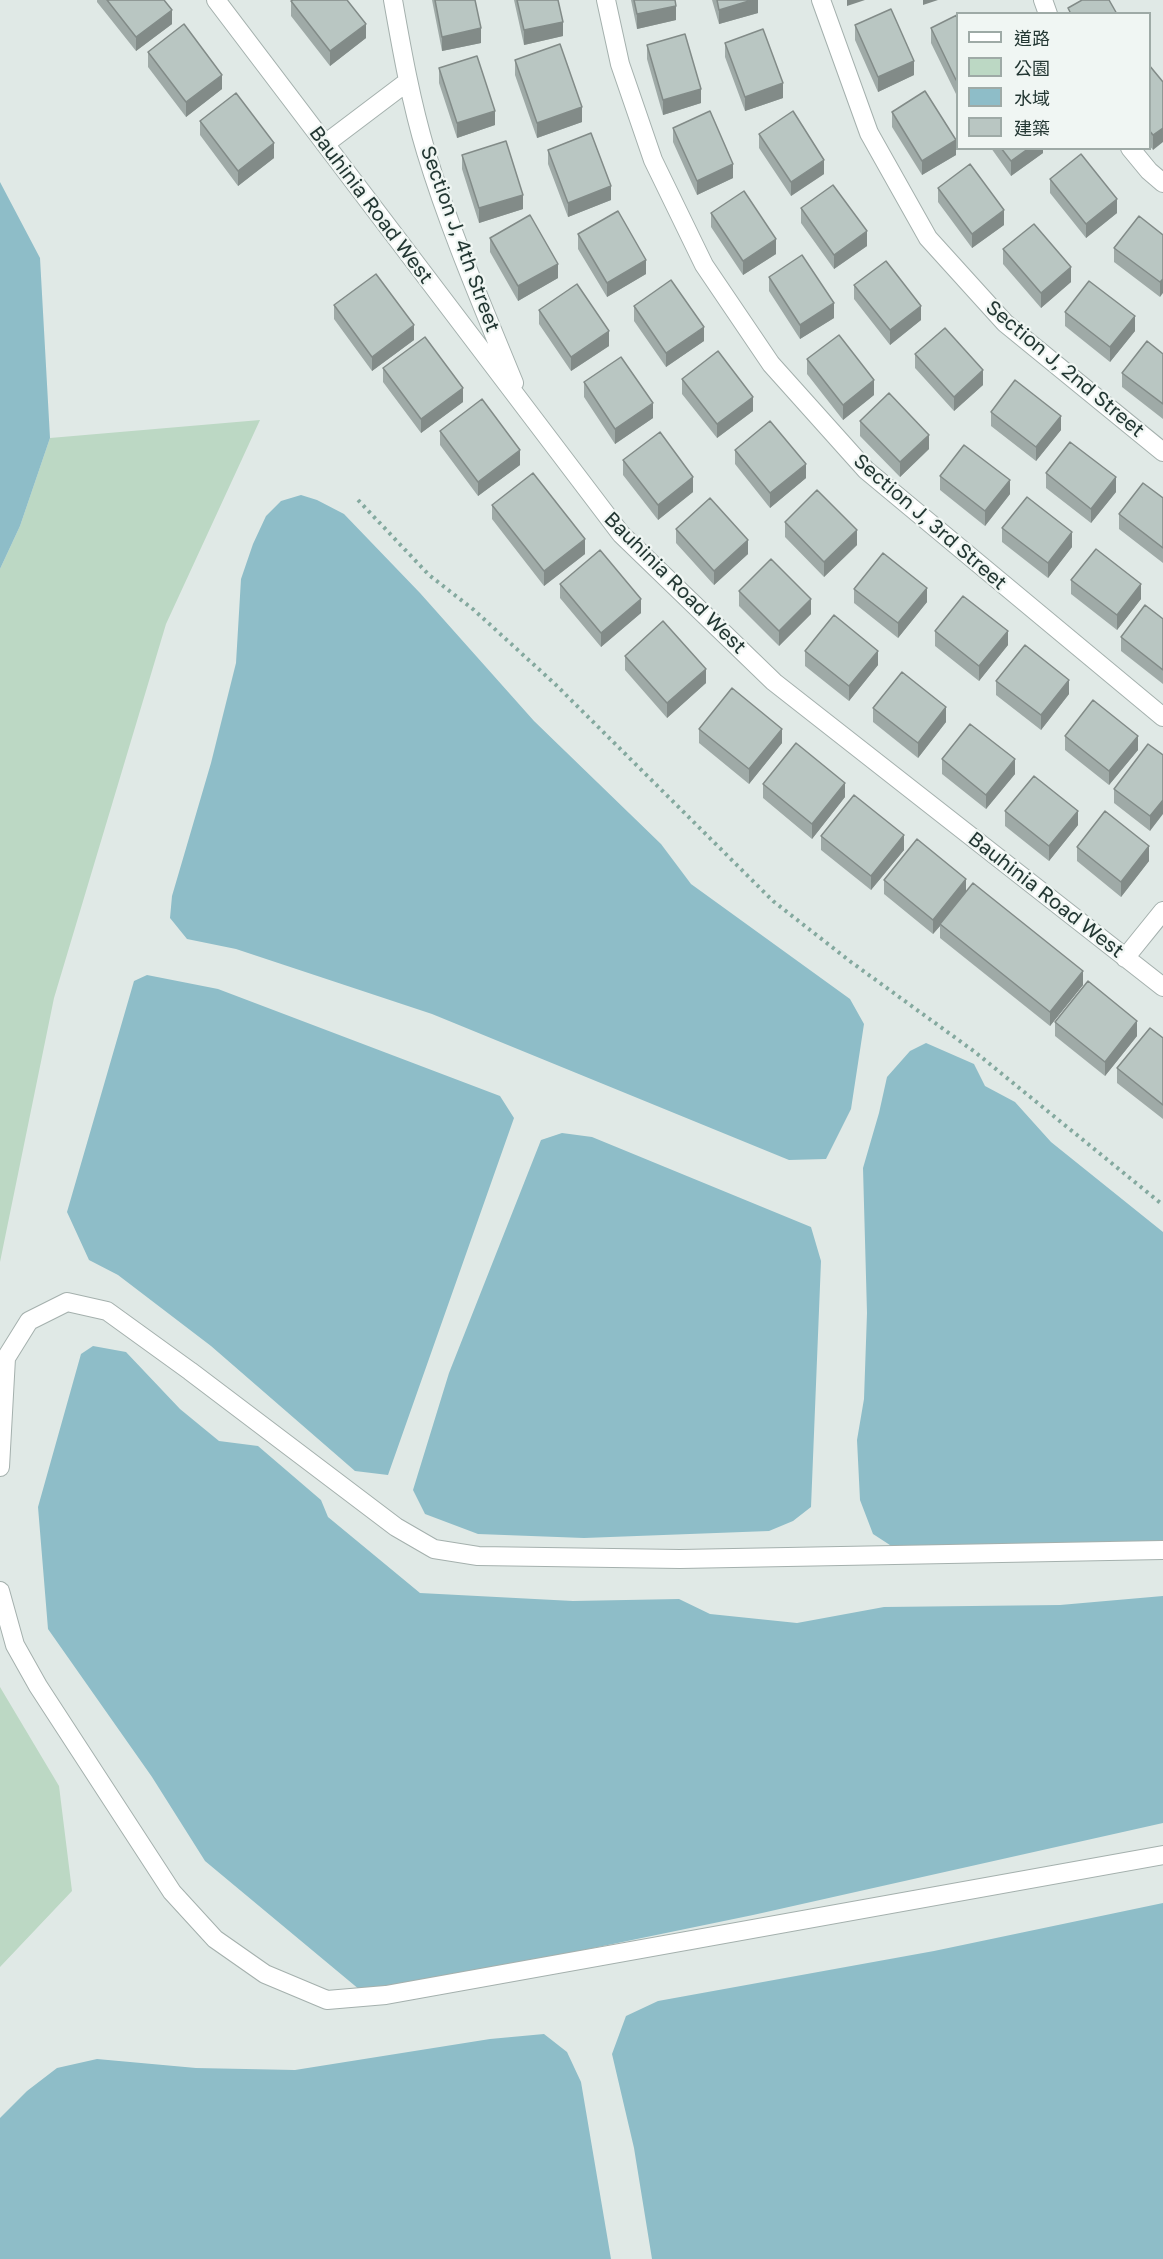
<!DOCTYPE html>
<meta charset="utf-8">
<style>
body{margin:0}
#map{position:relative;width:1163px;height:2259px;overflow:hidden;background:#e0e9e6;font-family:"Golos Text","Noto Sans TC",sans-serif}
canvas{display:block}
.legend{position:absolute;left:956px;top:12px;width:195px;height:138px;box-sizing:border-box;background:#f0f6f3;border:2px solid #9eaaa6;margin:0;padding:8px 10px;list-style:none;font-size:18px;color:#233733}
.legend li{display:flex;align-items:center;gap:12px;height:30px}
.legend b{width:30px;border:2px solid #9eaaa6}
</style>
<div id="map">
<canvas width="1163" height="2259"></canvas>
<ul class="legend">
<li><b style="height:8px;background:#fff"></b>道路</li>
<li><b style="height:16px;background:#bcd8c4"></b>公園</li>
<li><b style="height:16px;background:#8ebdc8"></b>水域</li>
<li><b style="height:16px;background:#b9c6c2"></b>建築</li>
</ul>
</div>
<script>
const ctx = document.querySelector('canvas').getContext('2d');
ctx.lineJoin = 'round';
function fillPath(path, color) {
  ctx.fillStyle = color;
  ctx.fill(path, 'evenodd');
}
function trace(path, color, width, dash) {
  ctx.strokeStyle = color;
  ctx.lineWidth = width;
  ctx.lineCap = dash ? 'butt' : 'round';
  ctx.setLineDash(dash || []);
  ctx.stroke(path);
}
function drawText(font, color, halo, rows, align = 'center') {
  ctx.font = font + ' "Golos Text",sans-serif';
  ctx.lineWidth = 4.5;
  ctx.setLineDash([]);
  ctx.textBaseline = 'middle';
  ctx.strokeStyle = halo;
  ctx.fillStyle = color;
  for (const [text, x, y, turn = 0] of rows) {
    ctx.save();
    ctx.translate(x, y);
    ctx.rotate((+turn || 0) * Math.PI / 180);
    ctx.textAlign = isNaN(turn) ? turn : align;
    if (halo) ctx.strokeText(text, 0, 0);
    ctx.fillText(text, 0, 0);
    ctx.restore();
  }
}
fillPath(new Path2D(`
 M260 420 166 624 54 998 0 1262V569L20 526 50 438Z
 M0 1687 59 1786 72 1891 0 1967Z`), '#bcd8c4');
fillPath(new Path2D(`
 M0 182 40 258 50 438 20 526 0 569Z
 M301 495 317 500 344 514 420 593 534 721 661 844 691 884 850 999 864 1024 851 1109 826 1159 789 1160 432 1014 236 949 187 939 170 918 172 896 211 763 236 663 241 579 253 544 266 516 281 501Z
 M147 975 218 989 500 1096 514 1118 388 1475 355 1471 211 1346 118 1275 89 1260 67 1212 134 981Z
 M926 1043 974 1064 985 1086 1015 1102 1051 1142 1163 1232V1543L893 1547 873 1534 860 1500 857 1440 864 1399 867 1313 863 1168 879 1113 887 1077 910 1051Z
 M562 1133 592 1137 811 1227 821 1261 811 1507 793 1521 769 1531 584 1538 478 1534 425 1514 413 1490 449 1373 541 1140Z
 M93 1346 126 1352 180 1409 219 1441 258 1446 321 1500 328 1517 420 1593 573 1601 679 1599 710 1614 797 1623 884 1607 1060 1605 1163 1596V1823L753 1915 366 1995 205 1861 152 1777 48 1629 38 1507 81 1354Z
 M1163 1903V2259H652L634 2148 612 2054 626 2016 658 2001 934 1951Z
 M544 2034 567 2052 581 2082 611 2259H0V2118L27 2091 57 2068 97 2059 196 2068 295 2070 490 2039Z`), '#8ebdc8');
const lane = new Path2D(`
 M0 1467 6 1358 29 1321 67 1302 107 1311 190 1371 396 1527 434 1549 478 1556 680 1559 1163 1550
 M0 1591 15 1645 38 1686 172 1892 215 1939 265 1974 327 2000 386 1995 1163 1855`);
const street = new Path2D(`
 M216 0 621 534 774 682 1163 987
 M393 0C402 51 411 102 426 152 450 231 483 307 514 383
 M606 0 620 64 653 160 704 265 771 364 866 470 1163 717
 M821 0 869 133 928 238 1005 323 1163 452
 M1043 0 1048 14
 M325 144 407 82
 M1130 148 1149 171 1163 183
 M1125 958 1163 911`);
trace(lane, '#a4b0ad', 20);
trace(street, '#a4b0ad', 20);
trace(new Path2D(`
 M358 500 429 575 474 610 555 684 773 901 851 962 975 1052 1163 1205`), '#84a99f', 4, [3, 4.5]);
trace(lane, '#fff', 18);
trace(street, '#fff', 18);
fillPath(new Path2D(`
 M97 0H164L172 24 136 51 97 2Z
 M432 0H475L481 43 442 51Z
 M514 0H558L563 36 524 45Z
 M631 0H675L676 20 637 29Z
 M712 0H758V13L719 24Z
 M291 1 366 38 330 66 291 16Z
 M957 15V93L956 94 931 43V28Z
 M855 25 914 75 878 92 855 40Z
 M725 43 783 98 745 111 725 57Z
 M647 45 701 103 663 115 647 59Z
 M148 52 222 89 186 117 148 67Z
 M515 60 582 122 537 138 515 75Z
 M1149 65 1163 82 1153 150 1149 145Z
 M439 68 495 125 457 138 439 83Z
 M892 112 956 155 922 175 892 127Z
 M200 121 274 158 238 186 200 135Z
 M673 128 733 178 697 195 673 142Z
 M759 134 824 174 791 196 759 148Z
 M991 148H1043V153L1011 176Z
 M548 150 611 200 568 217 548 164Z
 M462 155 523 209 479 223 462 169Z
 M1050 179 1117 213 1086 238 1050 193Z
 M938 188 1004 225 972 248 938 202Z
 M801 208 867 246 834 269 801 223Z
 M711 213 776 254 743 275 711 227Z
 M578 234 646 274 607 297 578 249Z
 M1163 235 1160 297 1114 262V248Z
 M490 238 558 278 518 301 490 252Z
 M1003 249 1071 282 1041 308 1003 264Z
 M769 277 834 318 800 339 769 291Z
 M854 285 921 320 890 345 854 299Z
 M334 305 414 340 372 371 334 319Z
 M634 306 704 341 666 367 634 321Z
 M539 310 609 346 571 371 539 324Z
 M1065 312 1135 331 1110 362 1065 326Z
 M915 354 983 385 954 411 915 368Z
 M1163 354V419L1122 387V373Z
 M807 359 874 395 843 420 807 374Z
 M383 368 463 402 421 433 383 382Z
 M682 379 753 411 717 438 682 394Z
 M584 382 653 418 615 444 584 397Z
 M991 412 1061 430 1036 461 991 426Z
 M860 421 929 449 900 477 860 436Z
 M440 431 520 465 478 496 440 445Z
 M735 450 806 478 770 508 735 464Z
 M623 460 693 492 658 520 623 475Z
 M1046 473 1116 492 1091 523 1046 488Z
 M940 476 1010 494 985 526 940 490Z
 M1163 498V563L1119 529V514Z
 M492 505 585 554 544 586 492 519Z
 M785 522 857 545 824 577 785 537Z
 M1002 528 1072 547 1048 578 1002 542Z
 M676 529 748 554 714 585 676 543Z
 M1071 580 1141 599 1117 630 1071 594Z
 M560 584 641 613 601 647 560 598Z
 M854 589 927 602 898 638 854 603Z
 M739 591 811 614 779 646 739 606Z
 M1163 619V684L1121 651V637Z
 M935 631 1008 645 979 681 935 646Z
 M805 651 878 665 849 701 805 666Z
 M625 656 706 683 667 718 625 670Z
 M996 681 1069 694 1041 730 996 695Z
 M873 708 946 722 918 758 873 722Z
 M699 729 782 743 749 784 699 743Z
 M1065 736 1138 750 1109 785 1065 750Z
 M1163 755 1150 831 1114 803V789Z
 M942 759 1015 774 986 809 942 774Z
 M763 784 845 797 812 839 763 798Z
 M1005 811 1078 825 1049 861 1005 826Z
 M821 836 904 850 871 890 821 850Z
 M1077 847 1149 861 1121 897 1077 861Z
 M884 880 966 891 1083 985 1050 1026 940 938V926L933 934 884 894Z
 M1055 1022 1137 1036 1105 1076 1055 1036Z
 M1163 1038V1119L1117 1083V1068Z`), '#9faaa7');
fillPath(new Path2D(`
 M752 0H758V13L719 24V10Z
 M847 0H865L847 6Z
 M923 0H938L923 5Z
 M676 6V20L637 29V14Z
 M172 10V24L136 51V37Z
 M563 22V36L524 45V30Z
 M366 24V38L330 66V51Z
 M481 28V43L442 51V37Z
 M914 61V75L878 92V77Z
 M222 75V89L186 117V102Z
 M957 79V93L956 94V80Z
 M783 83V98L745 111V97Z
 M701 89V103L663 115V100Z
 M582 107V122L537 138V123Z
 M495 111V125L457 138V123Z
 M1163 128V142L1153 150V135Z
 M956 140V155L922 175V161Z
 M274 143V158L238 186V171Z
 M1029 148H1043V153L1011 176V161Z
 M824 160V174L791 196V182Z
 M733 164V178L697 195V181Z
 M611 186V200L568 217V203Z
 M523 195V209L479 223V208Z
 M1117 199V213L1086 238V224Z
 M1004 210V225L972 248V234Z
 M867 231V246L834 269V255Z
 M776 239V254L743 275V261Z
 M646 260V274L607 297V283Z
 M558 264V278L518 301V286Z
 M1071 267V282L1041 308V293Z
 M1163 279V293L1160 297V282Z
 M834 303V318L800 339V325Z
 M921 306V320L890 345V330Z
 M1135 316V331L1110 362V347Z
 M414 325V340L372 371V357Z
 M704 327V341L666 367V353Z
 M609 331V346L571 371V357Z
 M983 370V385L954 411V397Z
 M874 380V395L843 420V405Z
 M463 388V402L421 433V419Z
 M753 397V411L717 438V424Z
 M653 403V418L615 444V429Z
 M1061 416V430L1036 461V447Z
 M929 435V449L900 477V462Z
 M520 450V465L478 496V482Z
 M806 464V478L770 508V493Z
 M693 477V492L658 520V505Z
 M1116 477V492L1091 523V509Z
 M1010 480V494L985 526V511Z
 M857 530V545L824 577V562Z
 M1072 532V547L1048 578V563Z
 M585 539V554L544 586V571Z
 M748 540V554L714 585V571Z
 M1141 584V599L1117 630V615Z
 M927 588V602L898 638V623Z
 M641 599V613L601 647V633Z
 M811 599V614L779 646V631Z
 M1008 631V645L979 681V666Z
 M878 651V665L849 701V686Z
 M706 669V683L667 718V703Z
 M1069 680V694L1041 730V715Z
 M946 707V722L918 758V743Z
 M782 729V743L749 784V769Z
 M1138 736V750L1109 785V771Z
 M1015 759V774L986 809V795Z
 M845 783V797L812 839V824Z
 M1163 800V814L1150 831V816Z
 M1078 811V825L1049 861V846Z
 M904 835V850L871 890V876Z
 M1149 846V861L1121 897V882Z
 M966 879V894L940 924V926L933 934V920Z
 M1083 971V985L1050 1026V1012Z
 M1137 1021V1036L1105 1076V1062Z`), '#828b88');
const building = new Path2D(`
 M107 0H164L172 10 136 37Z
 M293 0H347L366 24 330 51 291 1Z
 M435 0H475L481 28 442 37Z
 M517 0H558L563 22 524 30Z
 M634 0H675L676 6 637 14Z
 M717 0H752L719 10Z
 M1082 0H1109L1117 14H1071L1068 8Z
 M891 9 914 61 878 77 855 25Z
 M957 15V79L956 80 931 28Z
 M184 24 222 75 186 102 148 52Z
 M763 29 783 83 745 97 725 43Z
 M685 34 701 89 663 100 647 45Z
 M560 44 582 107 537 123 515 60Z
 M477 56 495 111 457 123 439 68Z
 M1149 65 1163 82V128L1153 135 1149 130Z
 M925 91 956 140 922 161 892 112Z
 M236 93 274 143 238 171 200 121Z
 M710 111 733 164 697 181 673 128Z
 M793 111 824 160 791 182 759 134Z
 M591 133 611 186 568 203 548 150Z
 M506 141 523 195 479 208 462 155Z
 M1001 148H1029L1011 161Z
 M1081 154 1117 199 1086 224 1050 179Z
 M970 164 1004 210 972 234 938 188Z
 M833 185 867 231 834 255 801 208Z
 M744 191 776 239 743 261 711 213Z
 M618 211 646 260 607 283 578 234Z
 M530 215 558 264 518 286 490 238Z
 M1139 216 1163 235V279L1160 282 1114 248Z
 M1034 224 1071 267 1041 293 1003 249Z
 M802 255 834 303 800 325 769 277Z
 M886 261 921 306 890 330 854 285Z
 M376 274 414 325 372 357 334 305Z
 M671 280 704 327 666 353 634 306Z
 M1089 281 1135 316 1110 347 1065 312Z
 M577 284 609 331 571 357 539 310Z
 M945 328 983 370 954 397 915 354Z
 M839 335 874 380 843 405 807 359Z
 M425 337 463 388 421 419 383 368Z
 M1147 341 1163 354V404L1122 373Z
 M718 351 753 397 717 424 682 379Z
 M621 357 653 403 615 429 584 382Z
 M1015 380 1061 416 1036 447 991 412Z
 M889 393 929 435 900 462 860 421Z
 M482 399 520 450 478 482 440 431Z
 M770 421 806 464 770 493 735 450Z
 M660 432 693 477 658 505 623 460Z
 M1070 442 1116 477 1091 509 1046 473Z
 M964 445 1010 480 985 511 940 476Z
 M533 473 585 539 544 571 492 505Z
 M1143 483 1163 498V548L1119 514Z
 M817 490 857 530 824 562 785 522Z
 M1027 497 1072 532 1048 563 1002 528Z
 M710 498 748 540 714 571 676 529Z
 M1096 549 1141 584 1117 615 1071 580Z
 M600 550 641 599 601 633 560 584Z
 M883 553 927 588 898 623 854 589Z
 M771 559 811 599 779 631 739 591Z
 M963 596 1008 631 979 666 935 631Z
 M1145 605 1163 619V670L1121 637Z
 M834 615 878 651 849 686 805 651Z
 M663 621 706 669 667 703 625 656Z
 M1025 645 1069 680 1041 715 996 681Z
 M902 672 946 707 918 743 873 708Z
 M732 688 782 729 749 769 699 729Z
 M1093 700 1138 736 1109 771 1065 736Z
 M970 724 1015 759 986 795 942 759Z
 M796 743 845 783 812 824 763 784Z
 M1148 744 1163 755V800L1150 816 1114 789Z
 M1034 776 1078 811 1049 846 1005 811Z
 M854 795 904 835 871 876 821 836Z
 M1105 811 1149 846 1121 882 1077 847Z
 M917 839 966 879 933 920 884 880Z
 M973 883 1083 971 1050 1012 940 924Z
 M1088 981 1137 1021 1105 1062 1055 1022Z
 M1150 1028 1163 1038V1105L1117 1068Z`);
fillPath(building, '#b9c6c2');
trace(building, '#828b88', 1.5);
drawText('20px', '#233733', '#f0f6f3', [
 ["Bauhinia Road West",371,205,53],
 ["Section J, 4th Street",460,239,70],
 ["Section J, 2nd Street",1065,369,40],
 ["Section J, 3rd Street",930,522,41],
 ["Bauhinia Road West",675,583,45],
 ["Bauhinia Road West",1046,895,38]
]);
</script>
